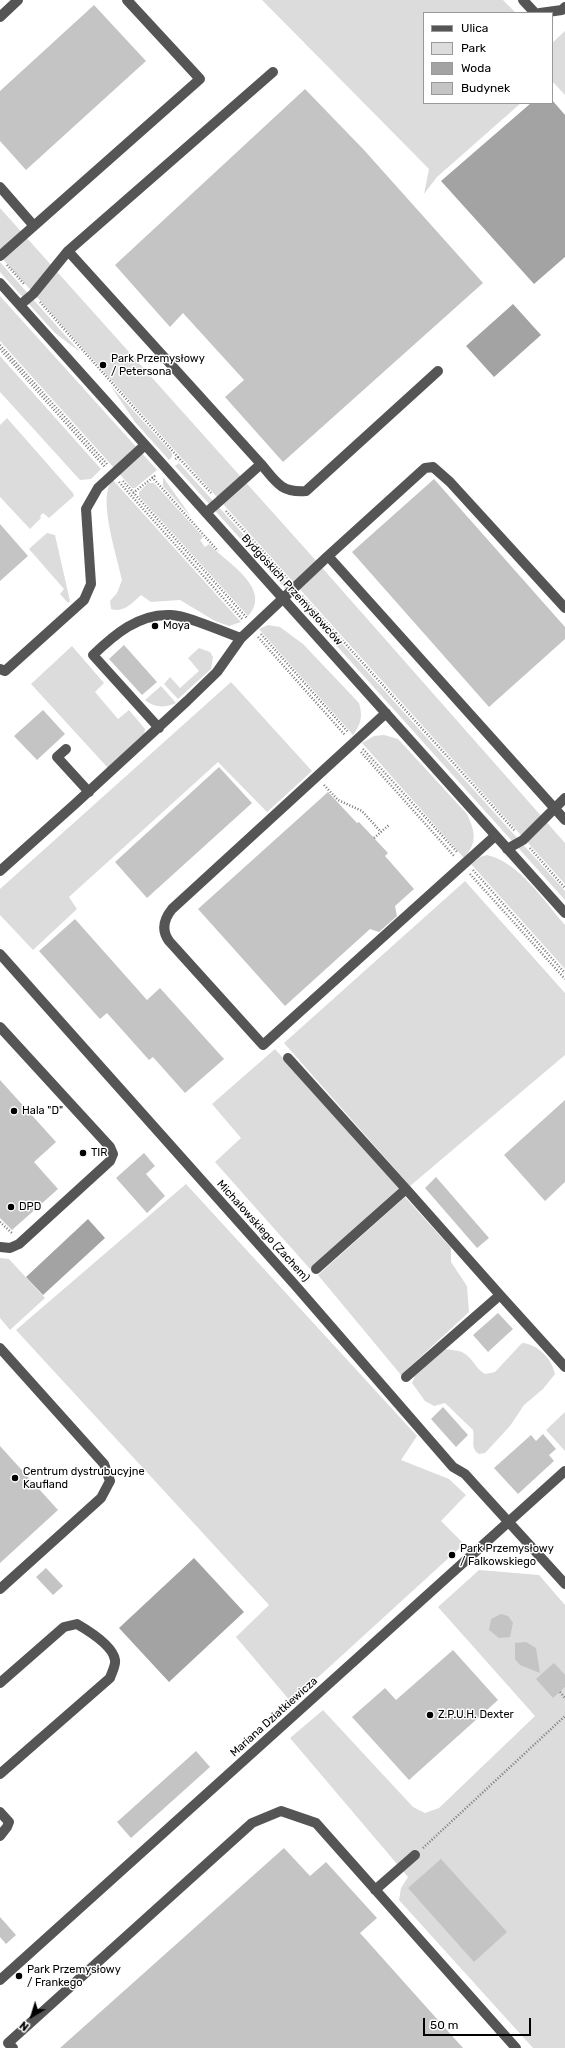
<!DOCTYPE html>
<meta charset="utf-8">
<style>
body{margin:0}
#map{position:relative;width:565px;height:2048px;overflow:hidden;background:#fff;font-family:Rubik,sans-serif}
canvas{display:block}
.legend{position:absolute;left:423px;top:12px;width:130px;height:92px;box-sizing:border-box;background:#fff;border:1px solid #999;margin:0;padding:5px 7px;list-style:none;font-size:12px;color:#000}
.legend li{display:flex;align-items:center;gap:8px;height:20px}
.legend b{width:20px;border:1px solid #999}
.north{position:absolute;left:12px;top:1996px;width:40px;height:40px;-webkit-text-stroke:3px #fff;paint-order:stroke;rotate:218deg;font-size:11px;font-weight:700;line-height:16px;text-align:center;color:#000}
.north::after{content:'';display:block;margin:auto;width:14px;height:18px;background:#000;clip-path:polygon(50% 0,100% 100%,50% 72%,0 100%)}
.scale{position:absolute;left:423px;top:2018px;width:108px;height:18px;box-sizing:border-box;border:2px solid #000;border-top:0;padding-left:5px;font-size:12px;line-height:14px;white-space:nowrap;color:#000;-webkit-text-stroke:3px #fff;paint-order:stroke}
</style>
<div id="map">
<canvas width="565" height="2048"></canvas>
<ul class="legend">
<li><b style="height:5px;background:#555"></b>Ulica</li>
<li><b style="height:11px;background:#dcdcdc"></b>Park</li>
<li><b style="height:11px;background:#a3a3a3"></b>Woda</li>
<li><b style="height:11px;background:#c4c4c4"></b>Budynek</li>
</ul>
<div class="north">N</div>
<div class="scale">50 m</div>
</div>
<script>
const ctx = document.querySelector('canvas').getContext('2d');
ctx.lineJoin = 'round';
function fillPath(path, color) {
  ctx.fillStyle = color;
  ctx.fill(path, 'evenodd');
}
function trace(path, color, width, dash) {
  ctx.strokeStyle = color;
  ctx.lineWidth = width;
  ctx.lineCap = dash ? 'butt' : 'round';
  ctx.setLineDash(dash || []);
  ctx.stroke(path);
}
function drawText(font, color, halo, rows, align = 'center') {
  ctx.font = font + ' Rubik,sans-serif';
  ctx.lineWidth = 3;
  ctx.setLineDash([]);
  ctx.textBaseline = 'middle';
  ctx.strokeStyle = halo;
  ctx.fillStyle = color;
  for (const [text, x, y, turn = 0] of rows) {
    ctx.save();
    ctx.translate(x, y);
    ctx.rotate((+turn || 0) * Math.PI / 180);
    ctx.textAlign = isNaN(turn) ? turn : align;
    if (halo) ctx.strokeText(text, 0, 0);
    ctx.fillText(text, 0, 0);
    ctx.restore();
  }
}
fillPath(new Path2D(`
 M262 0H503L516 13H424V103H521L437 177 424 194 429 169Z
 M565 31V95L552 81V43Z
 M0 208 310 554 565 843V884L0 256Z
 M0 262 80 352 55 333 0 272Z
 M0 296 157 470 135 488H132L0 341Z
 M0 356 101 469 91 479 80 480 0 392Z
 M110 385 172 453V457L169 460 135 422Z
 M7 418 73 493 74 496 49 518 43 513 40 516 41 518 30 529 0 497V425Z
 M179 463 565 891V900L175 466Z
 M163 477 192 518 163 486Z
 M113 480 241 622 229 626 215 621 180 600 151 602 141 595C132 603 124 613 111 609L110 601 117 593 122 580C118 559 96 495 113 480Z
 M148 483H154L203 537 200 540 205 547 209 544C224 561 274 588 248 616L139 496V492Z
 M47 533 55 535 70 601 68 603 60 594 64 589 29 549Z
 M268 625 280 627 303 644 359 703C363 716 361 724 353 735L259 629Z
 M72 646 104 683 95 692 118 719 129 710 145 729 144 736 108 768 31 684Z
 M199 648 210 652 213 657 211 669 178 699 164 684 170 677 180 688 199 671 188 658Z
 M231 682 312 771 267 812 218 762 69 897 77 909 33 950 0 915V889Z
 M161 686 176 703C165 708 155 708 145 700Z
 M384 735 398 739 467 814C475 832 478 842 464 858L362 743 374 736Z
 M487 855C519 862 544 901 565 925V969L471 864 480 857Z
 M465 881 565 993V1055L410 1186 284 1043Z
 M275 1049 399 1188 310 1269 215 1162 241 1138 212 1104Z
 M186 1184 417 1436 401 1460 449 1479 466 1495 441 1521 464 1544 291 1702 236 1637 269 1605 16 1330Z
 M405 1197 451 1248V1262L467 1286 469 1312 401 1375 318 1275Z
 M0 1258 9 1259 45 1298 10 1330 0 1318Z
 M522 1343C538 1344 552 1359 555 1374L543 1389 524 1405 510 1426 485 1453 479 1454C470 1448 475 1440 473 1430L445 1403 434 1406 425 1401 412 1383 415 1376 445 1349C450 1350 457 1350 462 1352 472 1357 476 1369 485 1374L495 1372Z
 M565 1412V1451L546 1430Z
 M479 1570 539 1575 565 1605V2048H533L399 1900 401 1888 408 1877 290 1738 323 1710 413 1807 425 1813 439 1808 535 1716 438 1607Z`), '#dcdcdc');
fillPath(new Path2D(`
 M552 100 565 115V257L534 284 441 181 531 103H552Z
 M513 304 541 335 494 377 466 346Z
 M88 1219 105 1238 43 1295 26 1277Z
 M194 1558 244 1612 169 1682 119 1628Z`), '#a3a3a3');
fillPath(new Path2D(`
 M94 5 146 61 26 170 0 141V91Z
 M305 89 364 150 483 283 283 462 225 397 244 380 183 313 170 327 115 265Z
 M434 479 565 627V639L489 707 352 552Z
 M0 524 28 556 0 581Z
 M124 645 157 682 142 695 109 659Z
 M43 710 65 734 37 760 14 736Z
 M219 767 252 803 147 898 115 862Z
 M328 792 357 823 359 822 388 853 385 856 414 889 395 906 397 916 379 932 370 929 285 1006 198 909Z
 M75 919 147 1000 160 988 224 1059 185 1093 153 1057 149 1060 107 1013 100 1019 39 951Z
 M0 1080 56 1142 34 1162 58 1189 12 1230 0 1218Z
 M565 1100V1182L545 1201 504 1155Z
 M144 1153 155 1166 146 1174 165 1196 147 1213 116 1178Z
 M436 1177 489 1238 477 1248 425 1188Z
 M498 1313 513 1329 488 1352 473 1335Z
 M443 1407 468 1435 456 1447 431 1419Z
 M543 1434 556 1449 549 1455 554 1461 518 1494 494 1468 531 1435 536 1441Z
 M0 1446 58 1510 0 1563Z
 M46 1568 63 1586 53 1595 36 1577Z
 M501 1614 508 1616 513 1623 510 1637 499 1638 489 1630 491 1619Z
 M526 1642 536 1648 540 1673 520 1665 515 1659V1643Z
 M453 1650 498 1700 409 1780 352 1717 385 1688 396 1700Z
 M554 1663 565 1675V1687L553 1698 536 1679Z
 M196 1751 210 1767 131 1838 117 1822Z
 M284 1848 310 1876 326 1862 377 1918 360 1933 463 2048H60Z
 M441 1859 507 1932 474 1962 408 1888Z
 M0 1917 16 1935 6 1944 0 1937Z`), '#c4c4c4');
trace(new Path2D(`
 M7 265 25 285
 M40 302 178 457 174 460
 M0 345 107 464
 M0 349 105 467
 M178 457 211 493
 M152 477 218 551
 M123 481 247 618
 M119 482 243 620
 M133 493 156 475
 M226 511 287 578
 M302 596 515 831
 M261 634 348 732
 M258 637 345 735
 M363 749 458 853
 M361 752 455 857
 M324 785 338 800 362 811 381 832
 M374 838 389 825
 M530 848 565 888
 M473 870 565 973
 M470 874 565 979
 M0 1222 12 1233
 M560 1692 565 1698
 M423 1848 565 1716`), '#777', 2.5, [1, 2]);
trace(new Path2D(`
 M523 0 535 13
 M540 13 562 10 565 7
 M0 17 18 0
 M0 187 34 226
 M68 251 273 72
 M0 256 200 79 127 0
 M0 283 565 913
 M20 305 33 294 68 251 261 464 206 513
 M261 464C276 482 281 493 306 491L438 371
 M328 556 425 468 433 467 450 482 565 608
 M0 669 5 671 84 600 91 584 86 509 98 488 145 445
 M386 713 172 909C164 919 161 930 169 941L263 1045 495 836
 M159 728 93 655C114 635 139 613 171 615 190 616 222 632 241 638
 M66 749 57 757 89 792
 M507 849 523 840 565 798
 M0 871 75 804 187 701 217 672 241 638 328 556 565 820
 M0 954 295 1285 453 1467 465 1474 474 1484 565 1584
 M0 1027 110 1147 113 1154 110 1161 19 1244 10 1248 0 1247
 M288 1058 406 1189 316 1269
 M406 1189 500 1295 406 1377
 M500 1295 565 1367
 M0 1348 104 1464 110 1481 101 1498 0 1589
 M0 1683 64 1627 77 1624C89 1631 113 1646 115 1660 116 1665 112 1672 110 1678L0 1774
 M0 1812 9 1822 7 1827 0 1836
 M375 1890 415 1855
 M0 1980 565 1471
 M13 2048 8 2043 252 1823 281 1811 316 1823 516 2048`), '#555', 10);
for (const [x, y, r, color] of [
 [103,365,4,"#000"],
 [155,626,4,"#000"],
 [14,1111,4,"#000"],
 [83,1153,4,"#000"],
 [11,1207,4,"#000"],
 [15,1478,4,"#000"],
 [452,1555,4,"#000"],
 [430,1715,4,"#000"],
 [19,1976,4,"#000"]
]) {
  const dot = new Path2D();
  dot.arc(x, y, r, 0, 2 * Math.PI);
  ctx.fillStyle = color;
  ctx.fill(dot);
  trace(dot, '#fff', 1.5);
}
drawText('11px', '#000', '#fff', [
 ["Park Przemysłowy",111,359],
 ["/ Petersona",111,372],
 ["Moya",163,626],
 ["Hala \"D\"",22,1111],
 ["TIR",91,1153],
 ["DPD",19,1207],
 ["Centrum dystrubucyjne",23,1472],
 ["Kaufland",23,1485],
 ["Park Przemysłowy",460,1549],
 ["/ Falkowskiego",460,1562],
 ["Z.P.U.H. Dexter",438,1715],
 ["Park Przemysłowy",27,1970],
 ["/ Frankego",27,1983]
], 'left');
drawText('11px', '#000', '#fff', [
 ["Bydgoskich Przemysłowców",292,590,48],
 ["Michałowskiego (Zachem)",263,1231,48],
 ["Mariana Dziatkiewicza",274,1717,-42]
]);
</script>
